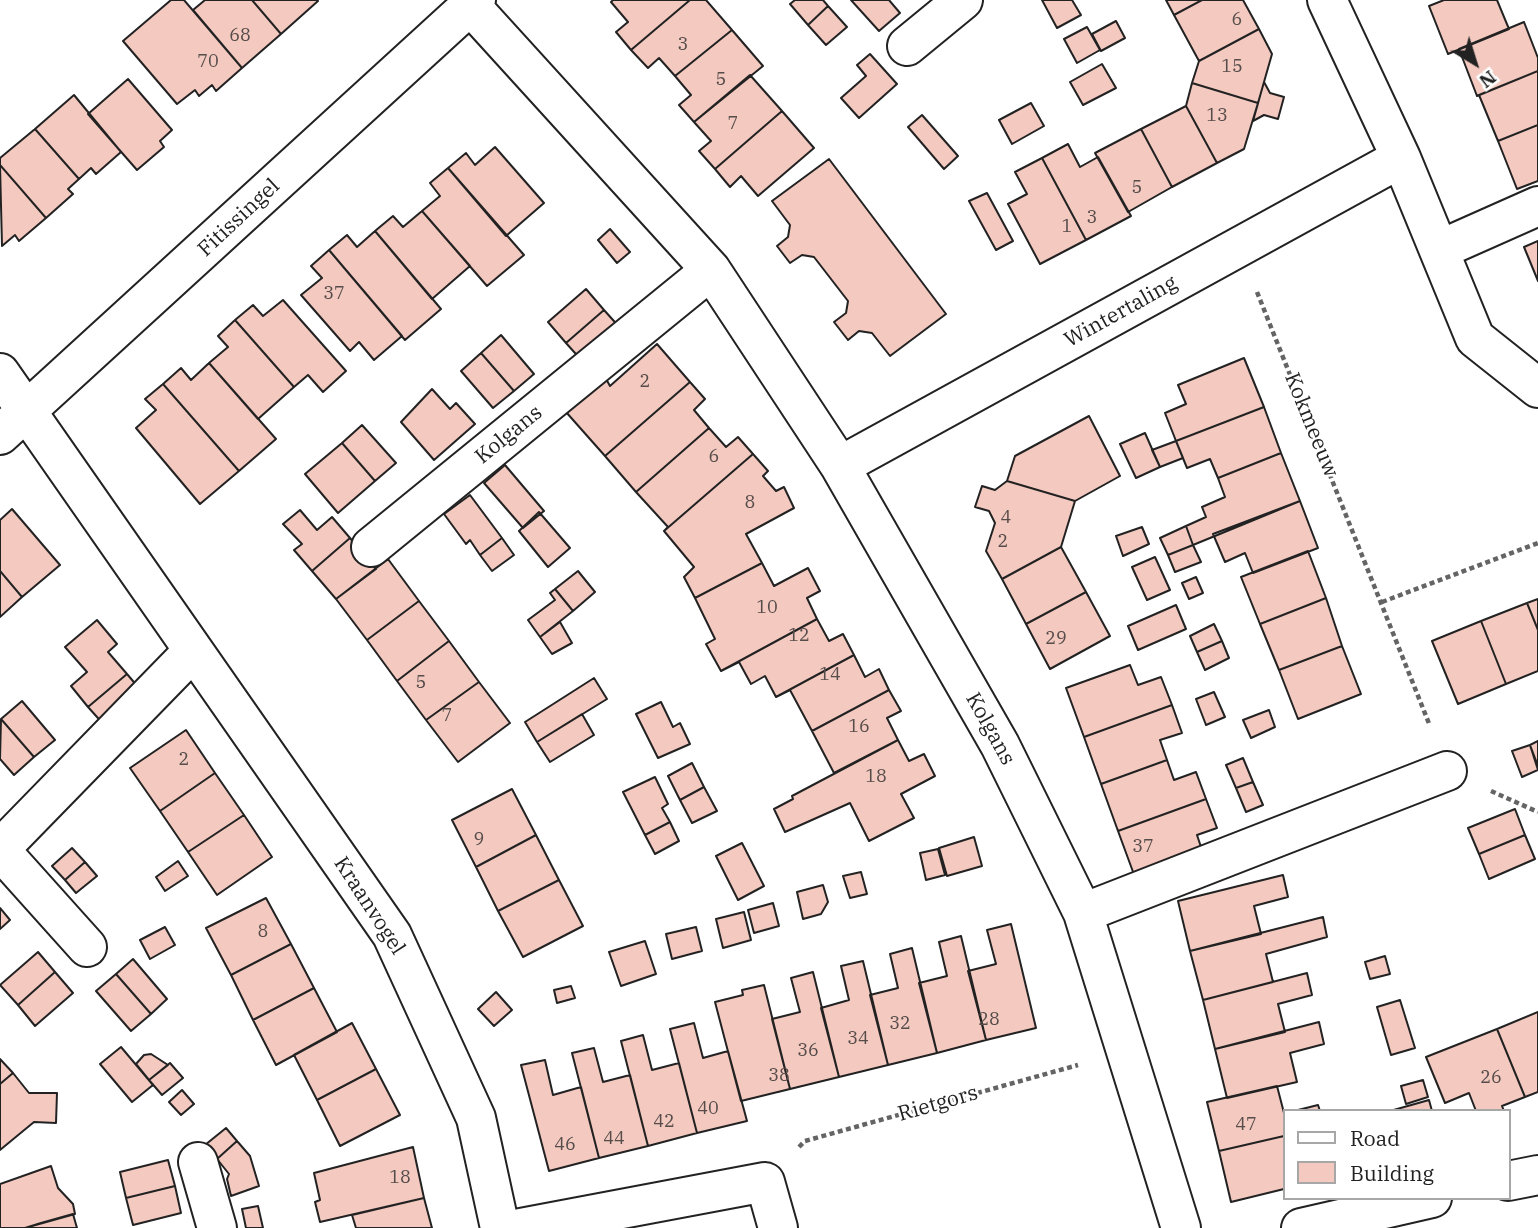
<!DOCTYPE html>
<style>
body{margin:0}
#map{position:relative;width:1538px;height:1228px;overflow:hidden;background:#fff;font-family:"IBM Plex Serif",serif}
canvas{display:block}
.legend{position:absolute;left:1283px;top:1109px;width:228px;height:91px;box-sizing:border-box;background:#fff;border:2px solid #a7a7a7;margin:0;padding:9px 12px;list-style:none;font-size:21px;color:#222}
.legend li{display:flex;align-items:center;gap:14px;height:35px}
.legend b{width:35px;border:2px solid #a7a7a7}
.north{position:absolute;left:1440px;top:28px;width:70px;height:70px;-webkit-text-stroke:5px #fff;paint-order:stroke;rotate:142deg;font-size:19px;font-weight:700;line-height:28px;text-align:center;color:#222}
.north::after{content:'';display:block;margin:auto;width:24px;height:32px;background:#222;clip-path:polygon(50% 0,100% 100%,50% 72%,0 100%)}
</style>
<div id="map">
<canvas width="1538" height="1228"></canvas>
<ul class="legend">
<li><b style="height:9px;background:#fff"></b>Road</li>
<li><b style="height:19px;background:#f3c9c0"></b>Building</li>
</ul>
<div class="north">N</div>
</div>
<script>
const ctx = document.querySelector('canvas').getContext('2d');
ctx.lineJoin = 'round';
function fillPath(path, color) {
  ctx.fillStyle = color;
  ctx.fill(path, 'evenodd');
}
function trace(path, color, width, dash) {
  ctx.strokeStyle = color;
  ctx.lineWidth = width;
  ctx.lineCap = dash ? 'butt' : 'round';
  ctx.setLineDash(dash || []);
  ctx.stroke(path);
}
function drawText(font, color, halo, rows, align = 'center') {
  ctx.font = font + ' "IBM Plex Serif",serif';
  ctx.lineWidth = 5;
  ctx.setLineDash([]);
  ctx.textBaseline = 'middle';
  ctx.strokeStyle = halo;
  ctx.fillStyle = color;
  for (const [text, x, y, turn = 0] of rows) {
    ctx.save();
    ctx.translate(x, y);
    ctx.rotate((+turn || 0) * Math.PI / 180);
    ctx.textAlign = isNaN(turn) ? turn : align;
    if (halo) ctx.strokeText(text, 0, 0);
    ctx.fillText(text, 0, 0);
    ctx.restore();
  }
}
const building = new Path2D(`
 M171 0H184L242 68 216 91 212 85 199 96 195 90 177 104 123 41Z
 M205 0H252L281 34 242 68 193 10Z
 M252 0H317L318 1 281 34Z
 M613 0H690L631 50 616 32 628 22 611 2Z
 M690 0H706L732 30 675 76 659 58 648 68 631 50Z
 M795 0H823L828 6 808 25 790 4Z
 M851 0H889L900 13 879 31Z
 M1042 0H1072L1081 15 1057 28Z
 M1166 0H1202L1174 15Z
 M1202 0H1243L1259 29 1199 61 1174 15Z
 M1444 0H1497L1509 29 1448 54 1429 6Z
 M828 6 847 27 826 45 808 25Z
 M1116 21 1125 38 1101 51 1092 34Z
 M1524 22 1538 58V71L1477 96 1459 49Z
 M1087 27 1100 50 1077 63 1064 39Z
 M1259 29 1272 54 1258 103 1192 83 1199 61Z
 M732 30 763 66 694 122 679 105 691 95 675 76Z
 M870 54 897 84 859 118 841 98 866 76 857 65Z
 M1102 64 1116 88 1083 105 1070 82Z
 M1538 71V125L1498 141 1479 95Z
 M750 75 782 111 715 169 699 151 711 141 694 122Z
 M128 79 172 130 160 141 164 147 137 170 88 114Z
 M1264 82 1270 93 1284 97 1278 119 1264 115 1253 121Z
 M1192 83 1258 103 1244 149 1217 163 1186 106Z
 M74 95 121 152 96 174 91 168 79 179 35 129Z
 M1031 103 1044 126 1012 144 999 120Z
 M1186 106 1217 163 1172 187 1141 129Z
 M782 111 814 148 758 196 741 176 730 187 715 169Z
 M922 115 958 156 944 169 908 127Z
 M1538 125V181L1517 189 1498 141Z
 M35 129 79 179 68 189 73 194 46 218 0 165V158Z
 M1141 129 1172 187 1128 212 1095 153Z
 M1068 144 1080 167 1098 157 1131 216 1086 240 1042 158Z
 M495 147 544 203 506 236 448 168 466 153 475 165Z
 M1042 158 1086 240 1040 264 1008 204 1027 194 1015 172Z
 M829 159 946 314 890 356 872 333 859 331 848 340 834 322 846 313 848 301 814 257 802 255 790 263 777 246 788 237 790 225 772 201Z
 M0 165 46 218 19 241 15 235 2 246Z
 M448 168 524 255 487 286 422 211 440 196 430 183Z
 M987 193 1013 241 996 250 969 201Z
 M422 211 470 266 432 299 375 231 393 216 403 227Z
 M610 229 630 252 617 263 598 240Z
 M375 231 441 309 405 340 329 250 347 235 357 247Z
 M1538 241V281L1524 247Z
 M329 250 402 336 374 360 359 342 350 351 301 295 322 278 311 266Z
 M586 289 604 310 566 343 548 322Z
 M283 300 346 371 323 392 308 375 294 387 235 320 253 305 263 316Z
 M604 310 622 330 584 363 566 343Z
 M235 320 294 387 258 419 209 363 228 347 218 336Z
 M501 335 534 374 514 391 481 353Z
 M657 344 690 382 605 456 566 412 605 377 610 386Z
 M481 353 514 391 493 408 461 371Z
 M1244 358 1264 407 1176 441 1165 413 1186 404 1178 385Z
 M209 363 276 439 239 471 163 384 181 368 191 380Z
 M690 382 705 399 694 410 709 428 636 492 605 456Z
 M163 384 239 471 200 504 136 428 156 410 145 399Z
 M432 389 450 409 456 403 475 424 434 460 401 422Z
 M1264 407 1281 453 1218 478 1210 459 1187 468 1176 441Z
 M1089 416 1120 476 1075 501 1007 481 1015 456Z
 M362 425 396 463 375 481 342 443Z
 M709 428 726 447 738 437 753 454 664 531 668 527 636 492Z
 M1145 433 1160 467 1136 478 1120 444Z
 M1176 441 1183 458 1160 467 1152 450Z
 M342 443 375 481 338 513 305 474Z
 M1281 453 1300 501 1193 545 1186 526 1206 517 1202 507 1225 497 1218 478Z
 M753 454 768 471 763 476 776 491 784 487 794 508 746 534 762 563 695 598 684 577 694 567 664 531Z
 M505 465 544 511 523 528 484 483Z
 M1007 481 1075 501 1061 547 1002 579 986 551 995 523 989 511 975 507 982 486 995 490Z
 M470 495 502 538 480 555 470 540 466 544 444 514Z
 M1300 501 1318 548 1253 573 1245 553 1225 562 1213 534Z
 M12 509 60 565 22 597 0 571V520Z
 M300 510 317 530 332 517 350 538 312 571 294 550 302 544 283 524Z
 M539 512 570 548 548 567 519 531Z
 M1186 526 1193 545 1168 555 1160 538Z
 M1142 527 1149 544 1123 556 1116 536Z
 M350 538 376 569 336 599 312 571Z
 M502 538 514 555 492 571 480 555Z
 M1193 545 1201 562 1175 572 1168 555Z
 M1061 547 1086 592 1026 624 1002 579Z
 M1308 551 1326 598 1260 624 1241 577Z
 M1155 557 1170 590 1147 600 1132 567Z
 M388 559 419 601 367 640 336 599Z
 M762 563 774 586 808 568 820 591 807 598 817 619 721 671 706 644 715 639 695 598Z
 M0 571 22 597 0 617Z
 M578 571 595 592 573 611 555 589Z
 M1196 577 1203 593 1189 599 1182 583Z
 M555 589 573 611 540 637 528 620 555 600 550 593Z
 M1086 592 1110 636 1050 669 1026 624Z
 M1326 598 1342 646 1279 670 1260 624Z
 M1538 599V630L1527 603Z
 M419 601 449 641 397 681 367 640Z
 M1527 603 1538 630V671L1506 684 1481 621Z
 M1176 605 1186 629 1138 650 1128 626Z
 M817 619 829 641 843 634 854 655 776 697 765 676 751 684 739 662 721 671Z
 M97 620 117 644 108 652 127 674 88 707 71 686 87 672 65 647Z
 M1481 621 1506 684 1458 704 1432 641Z
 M560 622 572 643 552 654 540 637Z
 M1214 624 1222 641 1197 652 1190 636Z
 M449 641 479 682 426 720 397 681Z
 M1222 641 1229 658 1205 670 1197 652Z
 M1342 646 1361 694 1298 719 1279 670Z
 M854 655 865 677 879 669 889 690 812 731 790 690 776 697Z
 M1130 665 1138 685 1161 677 1172 705 1084 737 1066 688Z
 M127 674 144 694 106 727 88 707Z
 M594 678 607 699 537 742 525 722Z
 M479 682 510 723 458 762 426 720Z
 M889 690 901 711 887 718 898 740 834 773 812 731Z
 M1214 692 1225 717 1206 725 1196 699Z
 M22 701 55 740 34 757 1 719Z
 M661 702 673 727 680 723 690 744 658 758 636 714Z
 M1172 705 1182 733 1160 740 1167 760 1101 784 1084 737Z
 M1269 710 1275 727 1251 738 1243 720Z
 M582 714 594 735 550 762 537 742Z
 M1 719 34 757 14 775 0 759Z
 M186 730 215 773 160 811 130 768Z
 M898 740 909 761 924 754 935 776 901 794 914 818 869 841 850 803 785 832 774 809 793 799 792 796Z
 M1538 741V766L1530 745Z
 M1530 745 1538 770 1522 777 1512 751Z
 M1243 758 1253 782 1236 788 1226 765Z
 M1167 760 1174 780 1196 772 1206 799 1118 831 1101 784Z
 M692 763 704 787 680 800 668 776Z
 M215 773 244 815 188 852 160 811Z
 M655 777 668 804 662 808 670 822 645 835 623 792Z
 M1253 782 1263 805 1246 812 1236 788Z
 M704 787 717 811 692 823 680 800Z
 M512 789 536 835 476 867 452 820Z
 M1206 799 1217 828 1197 835 1204 856 1136 880 1118 831Z
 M1515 809 1525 835 1479 854 1468 828Z
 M244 815 272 857 217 895 188 852Z
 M670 822 679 841 655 854 645 835Z
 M536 835 559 880 498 911 476 867Z
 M1525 835 1535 859 1489 879 1479 854Z
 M974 837 982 866 947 876 939 848Z
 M742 843 764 886 738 900 716 856Z
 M72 848 85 862 65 880 52 866Z
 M938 849 945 875 926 880 920 853Z
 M178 861 188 876 165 891 156 877Z
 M85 862 97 876 76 893 65 880Z
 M861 872 867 894 850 898 843 876Z
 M1283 875 1288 897 1254 906 1261 934 1190 951 1178 901Z
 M559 880 583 926 523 957 498 911Z
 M823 885 828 902 821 914 803 919 797 892Z
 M266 898 291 944 231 975 206 928Z
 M773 903 779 926 754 933 748 910Z
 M0 908 10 920 0 929Z
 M744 912 751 940 723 948 716 919Z
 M1323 917 1327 937 1266 954 1273 982 1203 1000 1190 951Z
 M1011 924 1036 1028 986 1040 968 971 996 964 987 930Z
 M165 927 175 945 150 959 140 940Z
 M696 927 702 951 672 959 666 934Z
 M961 936 986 1040 937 1053 919 983 947 976 939 942Z
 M645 941 656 974 621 986 609 952Z
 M291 944 314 988 253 1020 231 975Z
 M912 948 937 1053 888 1065 870 995 898 988 890 954Z
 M38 952 55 972 18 1005 0 985Z
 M1385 956 1390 974 1370 979 1365 962Z
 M133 959 167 999 151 1014 116 974Z
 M863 961 888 1065 839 1077 821 1008 849 1000 841 966Z
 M55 972 73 993 35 1026 18 1005Z
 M813 972 839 1077 790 1089 772 1019 800 1012 791 978Z
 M1307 973 1312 995 1278 1004 1285 1032 1215 1049 1203 1000Z
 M116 974 151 1014 131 1031 96 991Z
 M764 985 790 1089 741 1101 715 1002 743 995 742 990Z
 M571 986 575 998 557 1003 554 990Z
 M314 988 337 1032 276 1065 253 1020Z
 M496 992 512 1010 494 1026 478 1009Z
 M1400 1000 1415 1048 1391 1055 1377 1007Z
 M1538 1012V1092L1525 1097 1497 1029Z
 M1319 1022 1324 1044 1290 1053 1297 1082 1227 1098 1215 1049Z
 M352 1023 376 1069 317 1100 294 1055Z
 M694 1023 703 1058 728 1051 747 1121 697 1133 670 1029Z
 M1497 1029 1525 1097 1502 1106 1504 1111H1476L1469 1093 1445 1103 1426 1057Z
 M643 1035 652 1070 679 1063 697 1133 648 1146 621 1041Z
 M121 1047 153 1085 132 1102 100 1064Z
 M594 1048 603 1082 630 1075 648 1146 599 1158 572 1053Z
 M151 1054 168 1065 149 1080 136 1064 144 1055Z
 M0 1059 13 1073 0 1084Z
 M545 1060 553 1095 581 1087 599 1158 549 1171 521 1065Z
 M170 1063 183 1078 162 1095 149 1080Z
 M376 1069 400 1115 340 1146 317 1100Z
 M13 1073 29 1093H57L56 1123 34 1122 0 1150V1084Z
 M1423 1080 1428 1097 1406 1104 1401 1086Z
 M1277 1086 1284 1113V1136L1219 1151 1207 1102Z
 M182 1090 194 1104 181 1115 169 1102Z
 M1429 1100 1432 1111H1390Z
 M1318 1105 1320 1111H1294Z
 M226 1128 237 1141 217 1159 205 1145Z
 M1284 1136V1189L1231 1202 1219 1151Z
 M237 1141 250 1156 259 1186 231 1196 227 1179 229 1174 217 1159Z
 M413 1147 424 1198 320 1222 315 1202 320 1200 314 1173Z
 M168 1160 175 1186 126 1198 120 1172Z
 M51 1166 58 1188 73 1204 75 1214 25 1228H0V1184Z
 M175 1186 181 1213 133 1225 126 1198Z
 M424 1198 432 1228H356L352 1215Z
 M258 1206 263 1228H246L242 1209Z
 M73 1214 77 1228H25L41 1223Z`);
fillPath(building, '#f3c9c0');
trace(building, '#222', 2);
const minor = new Path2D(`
 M1327 0 1401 158 1475 338 1538 388
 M470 5 711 270 840 466 1000 745 1083 913 1181 1228
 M907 46 963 0
 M1439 250 1538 206
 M0 373 392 935 476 1118 500 1228
 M0 435 476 0
 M840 466 1401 158
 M371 547 711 270
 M0 849 193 651
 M0 850 87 947
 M1083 913 1447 771
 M198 1162 217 1228
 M1508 1181 1538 1175
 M521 1228 765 1182 778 1228
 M1301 1228 1432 1198`);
trace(minor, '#222', 42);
trace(new Path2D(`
 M1257 292 1430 726
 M1382 602 1538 543
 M1491 791 1538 812
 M799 1147 805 1141 1078 1065`), '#646464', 4.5, [5, 3.5]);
trace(minor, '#fff', 38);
drawText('18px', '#564c4a', null, [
 ["6",1237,20],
 ["68",240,36],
 ["3",683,45],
 ["70",208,62],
 ["15",1232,67],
 ["5",721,80],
 ["13",1217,116],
 ["7",733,124],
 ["5",1137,188],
 ["3",1092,218],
 ["1",1067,227],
 ["37",334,294],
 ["2",645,382],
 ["6",714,457],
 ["8",750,503],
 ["4",1006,518],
 ["2",1003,542],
 ["10",767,608],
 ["12",799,636],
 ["29",1056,639],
 ["14",830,675],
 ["5",421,683],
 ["7",447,716],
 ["16",859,727],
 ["2",184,760],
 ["18",876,777],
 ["9",479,840],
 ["37",1143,847],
 ["8",263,932],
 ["28",989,1020],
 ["32",900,1024],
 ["34",858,1039],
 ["36",808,1051],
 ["38",779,1076],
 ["26",1491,1078],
 ["40",708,1109],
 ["42",664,1122],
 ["47",1246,1125],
 ["44",614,1139],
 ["46",565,1145],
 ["18",400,1178]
]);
drawText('21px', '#222', '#fff', [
 ["Fitissingel",239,218,-43],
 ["Wintertaling",1121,312,-29],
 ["Kokmeeuw",1311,425,68],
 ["Kolgans",509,435,-39],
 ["Kolgans",990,729,61],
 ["Kraanvogel",369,906,57],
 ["Rietgors",938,1104,-16]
]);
</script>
